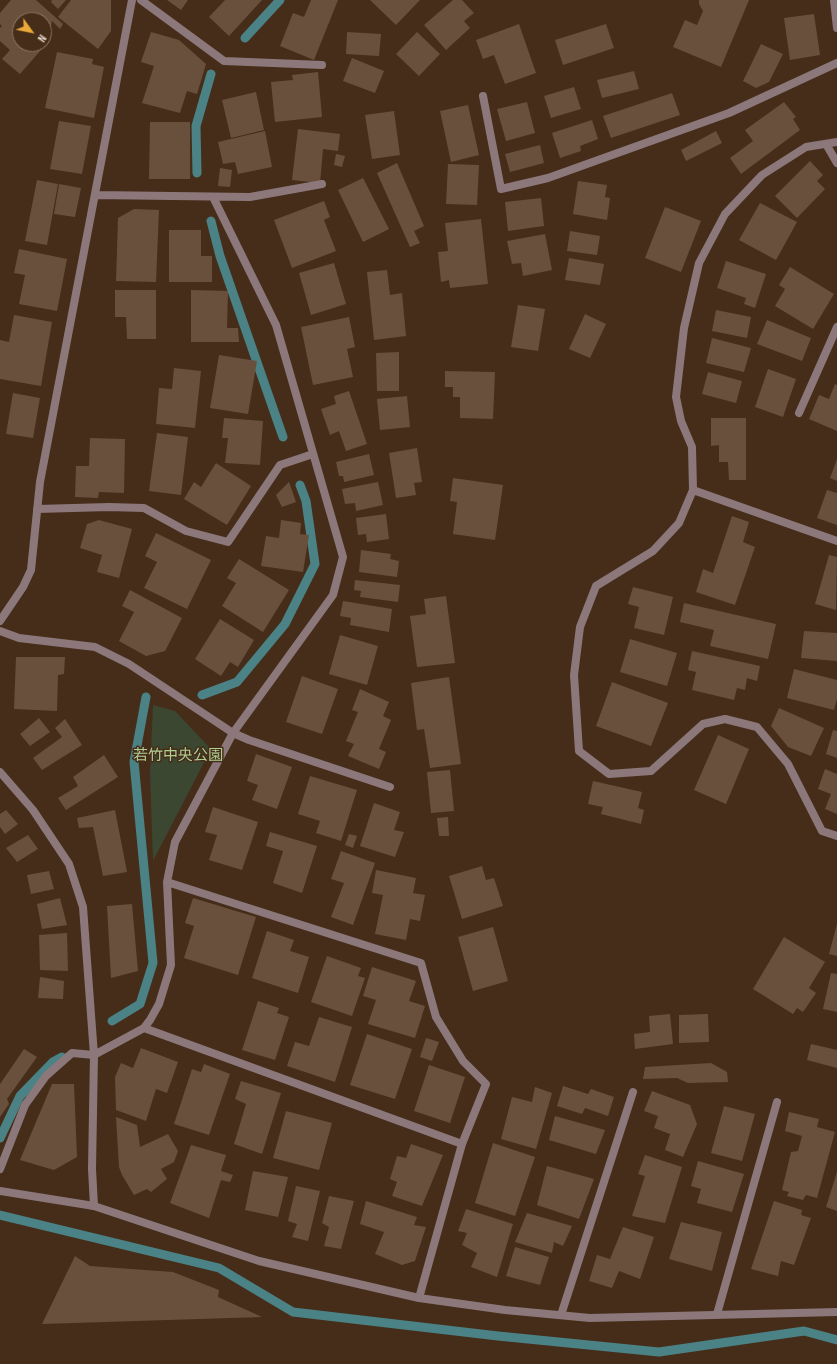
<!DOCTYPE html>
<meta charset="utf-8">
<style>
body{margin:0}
#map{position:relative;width:837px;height:1364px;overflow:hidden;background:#452d1a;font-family:"Sofia Sans Condensed",sans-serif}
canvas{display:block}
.north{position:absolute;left:12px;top:12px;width:40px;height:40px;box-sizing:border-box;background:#452d1a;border:1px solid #887464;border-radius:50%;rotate:123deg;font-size:11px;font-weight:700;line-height:16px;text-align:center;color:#edded2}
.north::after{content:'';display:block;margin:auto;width:14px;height:18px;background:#eca93a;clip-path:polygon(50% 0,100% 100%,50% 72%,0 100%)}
</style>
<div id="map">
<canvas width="837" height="1364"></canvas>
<div class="north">N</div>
</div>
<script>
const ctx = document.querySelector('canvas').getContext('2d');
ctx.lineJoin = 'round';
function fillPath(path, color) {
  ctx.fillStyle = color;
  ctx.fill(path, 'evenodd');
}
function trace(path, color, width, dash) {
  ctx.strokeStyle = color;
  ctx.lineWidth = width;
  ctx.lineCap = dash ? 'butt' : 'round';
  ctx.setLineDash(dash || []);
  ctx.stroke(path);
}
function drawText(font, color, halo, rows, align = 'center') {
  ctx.font = font + ' "Sofia Sans Condensed","Noto Sans JP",sans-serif';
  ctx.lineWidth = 3;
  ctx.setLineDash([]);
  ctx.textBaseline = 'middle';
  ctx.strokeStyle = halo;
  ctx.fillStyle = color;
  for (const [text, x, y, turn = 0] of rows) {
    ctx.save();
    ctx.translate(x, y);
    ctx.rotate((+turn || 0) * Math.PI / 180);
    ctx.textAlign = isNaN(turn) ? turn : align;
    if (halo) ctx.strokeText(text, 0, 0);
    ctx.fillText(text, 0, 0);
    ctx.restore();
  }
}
fillPath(new Path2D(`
 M153 705 175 711 211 749 153 861 150 773Z`), '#3b4730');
trace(new Path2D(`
 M245 38 280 0
 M197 173 196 126 211 74
 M211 221 220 256 283 437
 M202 695 237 682 285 624 315 564 306 501 300 485
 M112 1021 140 1004 153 963 134 762 146 697
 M0 1138 20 1096 53 1062 62 1057
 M0 1215 219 1268 293 1312 498 1336 659 1352 804 1331 837 1340`), '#4b8285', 9);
fillPath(new Path2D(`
 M11 0H36L63 24 60 29 52 21 47 43 20 74 2 59 10 50 0 41V28L2 26 0 24V13ZM20 20H44V44H20Z
 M52 0H66L58 9 51 2Z
 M71 0H111V31L98 49 58 17Z
 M167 0H188L181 10Z
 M225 0H262L229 36 209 17Z
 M311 0H338L314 60 280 46 293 13 304 17Z
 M370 0H420L396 25Z
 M453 0H462L474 13 464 21 470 28 446 50 424 25Z
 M699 0H749L721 67 673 47 685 20 697 25 703 11 699 4Z
 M814 14 820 55 790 60 784 18Z
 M519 24 536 73 505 84 494 55 483 59 476 40Z
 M606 24 614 48 563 65 555 40Z
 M151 32 179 40 206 64 197 94 187 91 180 113 142 103 154 66 141 62Z
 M347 32 381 34 379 56 346 54Z
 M417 32 440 54 419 76 396 54Z
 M761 44 783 54 769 82 756 88 743 81Z
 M57 52 93 59 92 64 104 67 94 118 45 108Z
 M352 58 384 71 375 93 343 81Z
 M634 71 639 89 602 98 597 80Z
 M318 72 322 117 275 122 271 82 293 80 292 75Z
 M574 87 581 109 551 118 544 96Z
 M256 92 264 130 231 138 222 100Z
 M672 93 680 115 611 138 603 116Z
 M527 102 535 133 506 141 497 109Z
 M784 102 796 117 793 119 800 130 741 174 730 158 753 141 745 130Z
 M468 105 479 155 451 162 440 111Z
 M394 111 400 155 372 159 365 115Z
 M592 120 598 139 580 146 581 151 560 158 552 133Z
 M59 121 91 126 82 174 50 169Z
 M150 122H190V179H149Z
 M298 129 340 134 338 151 323 149 320 183 292 180Z
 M265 131 272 167 238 174 235 162 223 164 218 142Z
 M716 131 722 143 686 161 681 150Z
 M540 145 544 163 510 172 505 154Z
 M336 154 345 156 342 167 334 165Z
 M810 161 823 175 817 181 825 189 797 218 775 196Z
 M397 163 424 226 414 231 420 243 410 247 377 173Z
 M448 164 479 165 477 205 446 204Z
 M220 168 232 170 230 187 218 186Z
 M363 178 389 229 363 242 338 190Z
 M37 180 58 184 47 245 25 241Z
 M578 181 607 185 605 197 610 198 607 220 573 214Z
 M59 184 81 188 75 217 54 214Z
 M541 198 544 226 508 231 505 202Z
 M324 201 330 217 324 220 336 251 292 268 274 220Z
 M760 203 797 222 776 260 739 240Z
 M665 207 701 221 681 272 645 258Z
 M134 209 159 210 156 282 116 281 118 218Z
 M481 219 488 284 450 288 449 280 441 282 438 252 448 251 445 223Z
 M169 230H201V256H212V282H169Z
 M570 231 600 236 597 255 567 251Z
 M545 234 552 270 523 276 521 263 512 264 507 241Z
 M19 249 67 259 57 311 19 304 25 275 14 273Z
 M569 258 604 264 600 285 565 280Z
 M726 261 766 274 755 308 744 304 746 298 717 288Z
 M334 263 346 304 311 315 299 273Z
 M790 267 834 294 813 329 775 306 785 289 779 285Z
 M387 270 390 295 402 293 406 336 374 340 367 272Z
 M115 290H156V339H127L126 317H115Z
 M191 290 228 291 227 328H238L239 342H191Z
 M518 305 545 309 538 351 511 347Z
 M716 310 751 317 747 338 712 331Z
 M585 314 606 324 590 358 569 349Z
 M14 315 52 322 41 386 0 379V340L9 342Z
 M349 317 355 347 347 349 353 377 313 385 301 327Z
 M767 320 811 338 802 361 757 344Z
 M712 338 751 348 744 372 706 363Z
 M399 352V391H377L376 353Z
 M219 355 257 361 248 414 210 408Z
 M174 368 201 371 195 428 156 424 159 388 172 389Z
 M768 369 796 379 783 417 755 407Z
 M445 371 495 372 493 419 460 418V397H453V387H445Z
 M708 372 742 381 736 403 702 394Z
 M835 384 837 385V431L809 419 819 395 829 399Z
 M349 391 367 444 346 451 339 431 330 435 321 409 336 404 334 396Z
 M13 393 40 398 33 438 6 434Z
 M407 396 410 427 380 430 377 399Z
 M224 418 263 421 260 465 225 463 228 438H222Z
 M711 418H746V480H729L728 462H719V445L711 446Z
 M157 433 188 437 181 495 149 491Z
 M90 438 125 439 124 493 99 492 98 498 75 497 76 466H89Z
 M417 448 422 482 414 483 416 495 396 498 389 453Z
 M369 454 374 475 344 482 343 476H339L336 462Z
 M837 459V481L830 478Z
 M216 463 251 486 227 525 184 499 194 482 201 487Z
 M453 478 503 485 495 540 453 534 457 502 450 501Z
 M289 482 296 502 282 507 276 495Z
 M378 482 383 505 356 511 355 503 345 504 342 489Z
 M827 490 837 493V525L817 518Z
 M386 514 389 539 367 542 366 534 358 535 356 518Z
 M732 516 749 522 743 542 755 547 735 605 696 592 703 569 713 573Z
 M99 520 132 529 119 578 97 572 102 555 80 548 87 524Z
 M281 520 301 523 300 534 309 535 303 572 261 566 266 536 279 538Z
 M156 533 211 560 187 609 144 588 157 562 145 556Z
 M361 550 391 554 390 559 399 561 397 577 359 572Z
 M829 555 837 557 836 610 815 604Z
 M239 559 289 590 263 632 222 606 236 583 227 578Z
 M355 580 400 585 398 602 360 597 361 591 354 590Z
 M633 587 673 597 664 635 634 628 639 607 628 604Z
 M130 590 182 618 165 651 146 656 119 641 134 612 122 606Z
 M446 596 455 663 417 667 410 616 426 614 424 599Z
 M343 601 392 609 389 632 350 625 351 618 340 616Z
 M684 603 776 624 768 659 710 646 714 630 680 622Z
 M220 619 254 640 238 667 230 662 221 676 195 659Z
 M804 631 837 633V661L801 658Z
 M340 635 378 646 367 685 329 674Z
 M630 639 677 653 667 686 620 672Z
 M692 651 760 666 757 681 747 678 745 690 737 688 734 700 692 690 696 672 688 670Z
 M16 657H65L64 674 58 675 57 711 14 709Z
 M794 669 837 680V699L834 710 787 698Z
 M302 676 338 689 322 734 286 722Z
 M449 677 461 764 430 768 424 729 417 730 411 683Z
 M612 682 668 703 651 746 596 726Z
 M360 689 389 702 383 716 391 720 379 749 386 752 379 769 348 756 354 744 346 741 358 712 352 710Z
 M779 708 824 728 811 756 788 747 771 726Z
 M39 718 50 732 30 746 20 734Z
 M65 719 82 745 42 770 33 758 62 737 55 728Z
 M833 730 837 731V758L826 754Z
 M718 735 749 749 726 804 694 790Z
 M256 754 292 767 277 809 252 800 258 785 247 781Z
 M104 755 118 777 66 810 58 798 78 786 73 777Z
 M825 769 837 774V814L825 809 831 794 818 789Z
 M450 770 454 811 431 813 427 772Z
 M310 776 357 790 341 841 316 833 320 821 298 814Z
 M593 781 642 792 638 808 644 810 641 824 601 814 603 807 588 804Z
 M374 803 400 812 394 830 404 832 395 857 360 846Z
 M213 807 258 822 242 870 209 860 217 835 205 832Z
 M6 810 18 824 5 834 0 827V814Z
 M115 810 127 872 103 876 93 827 79 828 77 818Z
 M448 817 449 836H439L437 818Z
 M270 832 317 846 302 893 273 883 283 851 266 846Z
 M349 834 357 836 353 848 345 845Z
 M28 835 38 849 17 862 6 848Z
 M341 851 375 863 353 925 331 917 344 883 331 879Z
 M482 866 486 880 494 878 503 906 462 919 449 876Z
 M376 870 416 878 413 893 425 895 420 921 410 919 406 940 375 934 383 895 372 893Z
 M49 871 54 889 31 894 27 875Z
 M60 898 67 925 42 929 37 904Z
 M193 898 256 917 238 975 184 958 194 926 185 923Z
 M132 904 138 971 111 978 107 906Z
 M837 924V956L829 954Z
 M493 927 508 981 473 991 458 937Z
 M267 931 294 940 290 951 309 957 298 993 252 978Z
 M67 933 68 971 40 970 39 935Z
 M784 937 825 962 809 988 816 993 803 1012 797 1008 793 1014 753 989Z
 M327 956 361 968 358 976 365 978 352 1016 311 1002Z
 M372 967 416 981 409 1001 425 1006 415 1038 368 1024 376 1000 363 996Z
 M831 973 837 974V1012L823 1009Z
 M40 977 64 981 63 999 38 998Z
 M258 1001 279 1008 277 1013 289 1017 275 1060 242 1050Z
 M670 1014 673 1044 635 1049 634 1034 650 1032 649 1016Z
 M708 1014 709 1042 679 1043V1015Z
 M319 1017 352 1027 335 1082 287 1066 295 1042 309 1046Z
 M367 1034 412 1049 395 1099 350 1085Z
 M426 1038 439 1042 432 1061 420 1057Z
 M811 1044 837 1050V1068L807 1060Z
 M141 1048 178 1062 167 1093 156 1089 146 1121 116 1110 115 1077 121 1063 133 1068Z
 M24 1049 37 1057 7 1099 9 1104 0 1117V1084Z
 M711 1063 727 1072 728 1082 688 1083 677 1078 643 1079 645 1067Z
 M204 1064 230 1074 209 1135 174 1124 192 1069 201 1072Z
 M429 1065 465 1077 450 1123 414 1111Z
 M241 1081 281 1093 262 1154 234 1144 246 1104 235 1099Z
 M52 1084H74L77 1157 54 1170 20 1160Z
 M563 1086 588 1094 591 1089 614 1097 608 1116 585 1108 582 1114 557 1106Z
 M535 1087 552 1093 536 1149 501 1139 512 1097 532 1102Z
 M652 1091 690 1105 697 1124 683 1157 665 1150 670 1134 654 1128 658 1116 644 1111Z
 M724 1106 755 1114 742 1161 711 1153Z
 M286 1111 332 1123 319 1170 273 1158Z
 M789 1112 819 1119 817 1127 835 1132 817 1198 806 1195 803 1200 787 1196 789 1192 782 1190 791 1152 798 1151 802 1136 785 1131Z
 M555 1116 605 1130 596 1154 549 1140Z
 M116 1117 137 1125 140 1147 168 1134 178 1151 174 1162 161 1169 167 1179 151 1192 147 1189 134 1195 122 1175 119 1167Z
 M493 1143 535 1157 515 1216 475 1203Z
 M411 1144 443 1155 422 1206 392 1196 397 1182 390 1179 397 1156 406 1158Z
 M191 1145 226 1155 221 1171 233 1175 230 1182 221 1180 209 1218 170 1203Z
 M645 1155 682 1167 665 1223 632 1216 645 1176 638 1174Z
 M698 1161 744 1174 732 1212 697 1203 701 1189 691 1186Z
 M547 1166 594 1179 579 1219 537 1205Z
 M253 1171 288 1177 278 1217 245 1210Z
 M837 1172V1211L826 1207Z
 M296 1186 320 1191 308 1241 292 1237 297 1224 288 1221Z
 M329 1196 354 1201 341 1249 324 1246 329 1227 322 1223Z
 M366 1201 417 1217 414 1225 426 1227 415 1261 402 1265 375 1254 384 1232 360 1224Z
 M774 1201 802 1210 801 1215 811 1218 794 1265 781 1261 778 1276 751 1269Z
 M466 1209 513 1224 497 1277 471 1267 477 1253 462 1245 467 1233 458 1231Z
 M527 1213 572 1226 563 1246 554 1242 552 1253 515 1242Z
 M681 1222 722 1232 712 1271 669 1259Z
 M623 1227 654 1237 640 1279 619 1271 612 1288 589 1281 597 1255 610 1259Z
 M515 1247 549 1257 540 1285 506 1276Z
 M75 1256 90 1266 173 1272 219 1290 218 1297 262 1317 42 1324Z`), '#69503c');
trace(new Path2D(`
 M141 0 224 61 322 65
 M834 0 837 28
 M483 96 501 189 548 178 729 113 837 63
 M837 142 806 147 762 175 725 214 699 263 684 328 676 397 681 421 692 447 693 490 679 523 653 551 596 586 580 627 574 675 579 751 609 774 651 771 703 724 725 719 757 727 788 764 822 831 837 836
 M826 144 837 163
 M95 195 250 197 322 184
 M799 413 837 327
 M693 490 837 541
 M37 509 109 507 144 508 186 531 228 542 280 465 313 454
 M0 621 23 587 31 570 40 482 132 0
 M0 631 19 638 95 647 129 664 233 733 249 740 390 787
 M0 772 33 810 69 864 83 907 94 1055 92 1169 94 1206
 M167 882 421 963 436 1017 463 1061 486 1084 462 1144 419 1298
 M144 1028 462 1144
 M0 1169 25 1105 46 1076 72 1053 94 1055 144 1028 150 1020 159 1004 171 965 167 882 175 842 233 733 333 595 343 557 276 325 213 197
 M717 1314 777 1102
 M561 1315 633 1092`), '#8c787b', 8);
trace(new Path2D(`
 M0 1191 94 1206 259 1261 419 1298 505 1310 590 1318 837 1312`), '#8c787b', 8);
drawText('15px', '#afce92', '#452d1a', [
 ["若竹中央公園",178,756]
]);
</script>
